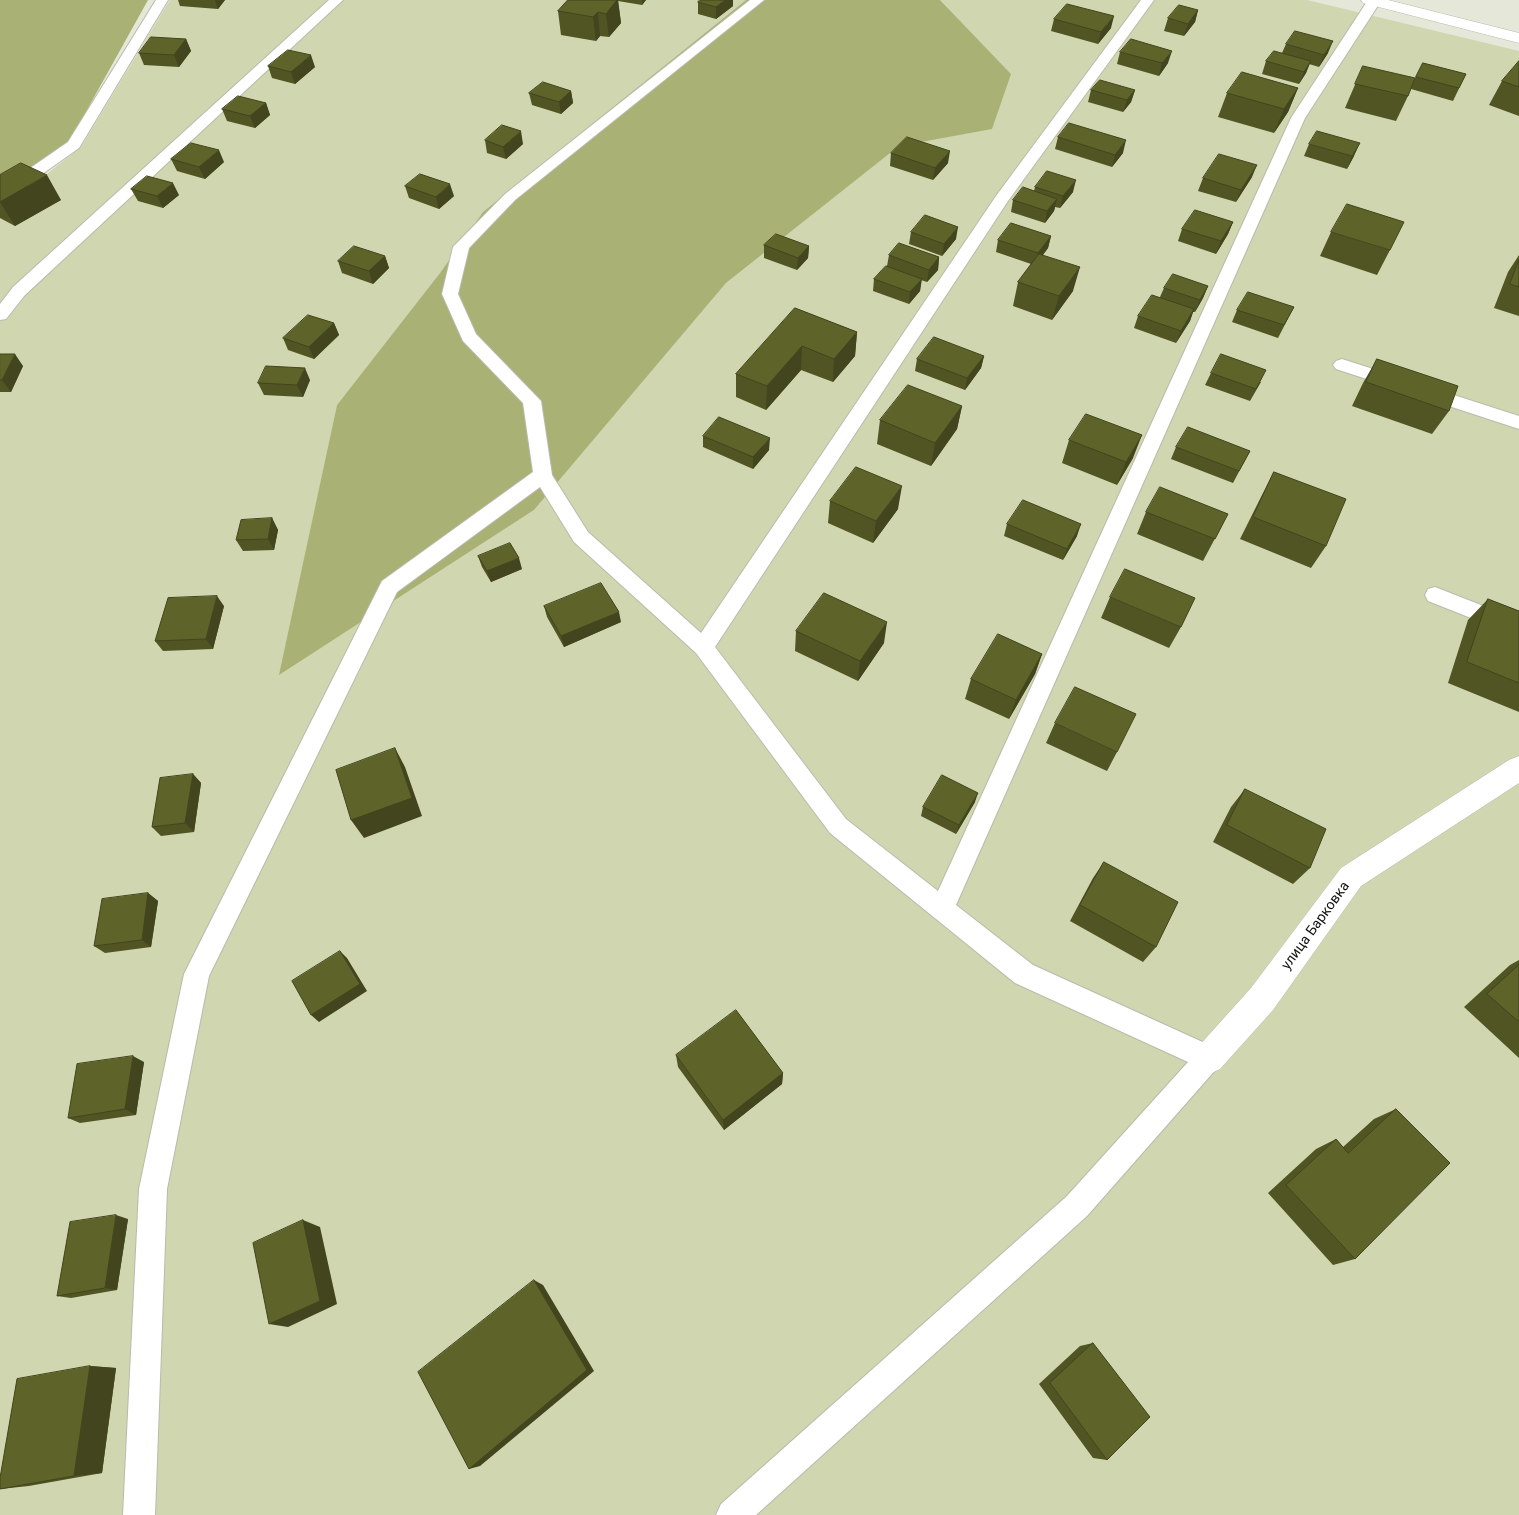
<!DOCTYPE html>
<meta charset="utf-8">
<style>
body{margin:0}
canvas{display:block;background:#e5e7d8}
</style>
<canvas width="1519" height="1515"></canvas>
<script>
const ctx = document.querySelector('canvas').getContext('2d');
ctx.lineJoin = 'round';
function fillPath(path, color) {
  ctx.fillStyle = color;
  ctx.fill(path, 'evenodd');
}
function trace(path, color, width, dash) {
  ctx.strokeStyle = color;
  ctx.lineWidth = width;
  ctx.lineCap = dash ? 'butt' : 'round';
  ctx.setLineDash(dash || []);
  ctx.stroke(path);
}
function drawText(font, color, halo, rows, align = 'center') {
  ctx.font = font + ' Roboto,sans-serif';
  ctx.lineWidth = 5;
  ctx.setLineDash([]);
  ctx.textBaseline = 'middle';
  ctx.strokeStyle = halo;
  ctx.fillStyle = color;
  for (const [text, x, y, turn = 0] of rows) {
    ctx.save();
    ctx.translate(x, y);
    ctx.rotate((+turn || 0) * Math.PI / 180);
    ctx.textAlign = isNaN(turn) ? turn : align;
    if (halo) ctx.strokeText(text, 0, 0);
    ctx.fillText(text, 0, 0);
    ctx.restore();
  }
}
fillPath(new Path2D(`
 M170 0H746L483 212 440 273 337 405 280 674 534 510 726 283 899 146 1011 74 940 0H1307L1519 51V1515H0V203L38 181 81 147Z`), '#d0d6af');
fillPath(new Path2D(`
 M0 0H148L58 162 0 188Z
 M746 0H940L1011 74 992 129 899 146 726 283 534 510 279 675 337 405 440 273 483 212Z`), '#a9b175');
const service = new Path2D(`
 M156 0H168L79 148 14 194 0 199V189L68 142Z
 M329 0H343L25 295 6 319 0 320V304L13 287Z
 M750 0H764L515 200 469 248 458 294 476 334 541 401 552 475 588 532 701 633 996 196 1141 0H1154L1008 201 715 647 846 819 938 891 1291 118 1368 0 1381 1 1305 118 956 905 1033 965 1218 1049 1222 1058 1218 1067 1087 1216 756 1515H716L721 1504 1067 1196 1188 1062 1015 983 830 833 696 653 574 542 540 487 397 592 209 976 167 1189 155 1515H123L139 1189 184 974 382 581 533 472 523 403 463 341 442 294 453 247 505 194Z
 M1342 359 1519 416V429L1336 369 1333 365 1336 361Z
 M1435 587 1519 620V637L1428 601 1425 595 1428 589Z`);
const minor = new Path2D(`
 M1519 756V783L1361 886 1273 1010 1220 1069 1209 1074 1198 1069 1193 1058 1198 1047 1251 988 1341 868 1509 760Z`);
const secondary = new Path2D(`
 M1361 0H1388L1519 33V43L1363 3Z`);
trace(service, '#b9bbac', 2);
trace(minor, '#b9bbac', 1);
trace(secondary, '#b9bbac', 1);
fillPath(service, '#fff');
fillPath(minor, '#fff');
fillPath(secondary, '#fff');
fillPath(new Path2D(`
 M178 0H225L218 9 180 6Z
 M568 0H646L642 5 618 1 621 23 609 37 600 36 596 41 561 35 558 11Z
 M698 2 733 6 716 19 698 14Z
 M1198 10 1195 22 1184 36 1164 31 1168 18Z
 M1054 19 1111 28 1098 44 1051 31Z
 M186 39 191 51 179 67 144 65 139 53Z
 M1286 44 1328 53 1319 67 1309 64 1306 73 1299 84 1262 74 1266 61 1282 53Z
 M1120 52 1168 63 1159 76 1117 64Z
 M1519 61V116L1489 105 1502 81Z
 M1423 63 1466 74 1453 101 1411 89 1408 96 1396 121 1345 108 1363 66 1413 82Z
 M268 66 315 67 295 84 272 78Z
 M1298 88 1288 112 1274 133 1218 117 1227 93Z
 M1091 90H1135L1131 102 1123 112 1088 102Z
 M571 91 573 103 561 114 532 105 529 93Z
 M266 103 270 115 255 128 227 121 222 109Z
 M1058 137 1123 153 1112 167 1055 149Z
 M485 140 523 144 506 159 487 153Z
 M1309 144 1354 156 1347 169 1304 156Z
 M891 153 948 163 933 180 890 166Z
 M171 159 224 162 205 179 177 171Z
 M0 175 61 200 15 226 0 218Z
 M1252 177 1236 202 1198 191 1203 178Z
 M405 186 454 196 439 209 409 198Z
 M1035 187 1073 192 1060 208 1055 207 1054 211 1045 223 1011 212 1013 200 1034 191Z
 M131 189 179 195 163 208 138 201Z
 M1233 222 1228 234 1216 254 1178 241 1182 229Z
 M911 232 956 239 942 256 909 244Z
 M1331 232 1390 250 1377 275 1320 256Z
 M1051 236 1048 248 1043 255 1073 291 1052 320 1013 306 1018 282 1031 264 996 252 998 240Z
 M764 245 809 246 808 258 797 270 764 258Z
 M889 255 939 257 938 270 927 282 921 280 920 291 909 304 873 291 874 279 887 266Z
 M1519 255V316L1494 308 1508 272Z
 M385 256 389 268 373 284 342 273 338 261Z
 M1208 286 1203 298 1195 312H1193L1190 321 1176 343 1134 328 1138 316 1160 297 1164 288Z
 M1294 307 1278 338 1232 322 1237 310Z
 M795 308 857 332 855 356 833 382 801 370 766 410 736 397V374Z
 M334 323 339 335 314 359 288 350 283 338Z
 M0 354 23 366 11 392H0Z
 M984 356 981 368 965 390 915 371 917 359Z
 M1377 359 1449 411 1432 434 1352 406 1363 383Z
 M1211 373 1261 382 1250 401 1205 385Z
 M310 380 303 397 264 395 258 383Z
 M962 406 957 429 931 466 877 444 880 420Z
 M703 436 769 450 753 469 703 447Z
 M1069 440 1133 458 1117 485 1062 463Z
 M1176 447 1250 451 1233 483 1171 459Z
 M1274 472 1326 546 1311 568 1240 539 1262 495Z
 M830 501 898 509 873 543 828 523Z
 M1146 512 1228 514 1203 561 1137 534Z
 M272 518 278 530 274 550 243 551 236 540Z
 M1007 524 1077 536 1063 560 1004 536Z
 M478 556 522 569 491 582 482 567Z
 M1110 597 1181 627 1169 648 1101 618Z
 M1488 599 1519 611V712L1448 683 1468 620Z
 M224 606 213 649 163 651 155 641Z
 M544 606 621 622 564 647 547 617Z
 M796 631 884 643 858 681 795 651Z
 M1042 654 1035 674 1009 719 965 699 971 679Z
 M1055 723 1117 752 1107 771 1046 743Z
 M193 774 201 783 194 832 161 836 152 827Z
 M1245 789 1310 868 1293 884 1213 842 1231 807Z
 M975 802 956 834 921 816 923 807Z
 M1104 862 1156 947 1143 962 1070 921 1093 878Z
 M148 893 158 901 151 947 105 953 94 946Z
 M1519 960V1058L1464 1007 1510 965Z
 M676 1055 783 1073 782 1084 724 1130 678 1067Z
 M144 1062 136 1115 80 1123 68 1118Z
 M1396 1109 1355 1259 1333 1265 1268 1193 1316 1149 1336 1139 1343 1147 1374 1119Z
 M128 1219 117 1290 71 1298 57 1296Z
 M1093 1343 1107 1460 1093 1458 1039 1384 1080 1346Z
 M90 1366 116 1368 102 1473 29 1486 0 1489Z`), '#515523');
fillPath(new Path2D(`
 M215 0H225L218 9Z
 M617 0H618L621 23 609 37 606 14Z
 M642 0H646L642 5Z
 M725 0H733V6L716 19V7Z
 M1198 10 1195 22 1184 36 1188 24Z
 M598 12 600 36 596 41 593 17Z
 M1114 16 1111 28 1098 44 1101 32Z
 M186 39 191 51 179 67 174 55Z
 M1333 41 1328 53 1319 67 1324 55Z
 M1172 51 1168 63 1159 76 1162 63Z
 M311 55 315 67 295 84 291 72Z
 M1311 61 1306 73 1299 84 1304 72Z
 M1298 88 1288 112 1274 133 1284 109Z
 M1135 90 1131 102 1123 112 1127 100Z
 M571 91 573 103 561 114 559 102Z
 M266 103 270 115 255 128 250 116Z
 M521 131 523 144 506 159 503 147Z
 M1126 140 1123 153 1112 167 1115 155Z
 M1360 143 1354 156 1347 169 1352 156Z
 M219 150 224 162 205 179 199 167Z
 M950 151 948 163 933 180 935 168Z
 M1257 165 1252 177 1236 202 1241 190Z
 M47 175 61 200 15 226 0 202Z
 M1076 180 1073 192 1060 208 1063 196Z
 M173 183 179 195 163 208 157 196Z
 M450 184 454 196 439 209 436 197Z
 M1057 199 1054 211 1045 223 1047 211Z
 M1233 222 1228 234 1216 254 1221 241Z
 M958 227 956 239 942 256 944 244Z
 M1051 236 1048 248 1035 265 1038 253Z
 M809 246 808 258 797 270 798 258Z
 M385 256 389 268 373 284 369 271Z
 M939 257 938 270 927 282 929 270Z
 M1080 267 1073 291 1052 320 1059 296Z
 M922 279 920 291 909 304 910 292Z
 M1208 286 1203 298 1195 312 1200 300Z
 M1194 309 1190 321 1176 343 1181 331Z
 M334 323 339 335 314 359 309 347Z
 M857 332 855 356 833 382 834 359Z
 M802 346 801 370 766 410 767 386Z
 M15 354 23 366 11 392 2 380Z
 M984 356 981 368 965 390 967 378Z
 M305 368 310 380 303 397 297 385Z
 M962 406 957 429 931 466 935 443Z
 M1142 435 1133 458 1117 485 1126 462Z
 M770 438 769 450 753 469V457Z
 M902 486 898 509 873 543 876 521Z
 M272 518 278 530 274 550 268 539Z
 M1081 524 1077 536 1063 560 1067 549Z
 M519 558 522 569 491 582 487 571Z
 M217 596 224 606 213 649 206 639Z
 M619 612 621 622 564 647 561 636Z
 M887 622 884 643 858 681 860 661Z
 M1042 654 1035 674 1009 719 1016 700Z
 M395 748 405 767 422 816 364 838 351 820Z
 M193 774 201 783 194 832 185 823Z
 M978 793 975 802 956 834 959 825Z
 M148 893 158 901 151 947 142 940Z
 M340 951 347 958 367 991 319 1022 311 1015Z
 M133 1056 144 1062 136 1115 125 1109Z
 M783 1073 782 1084 724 1130 723 1120Z
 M116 1215 128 1219 117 1290 105 1288Z
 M303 1220 320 1227 337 1304 288 1327 269 1324Z
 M534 1280 543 1285 594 1371 480 1466 469 1469Z
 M90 1366 116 1368 102 1473 74 1476Z`), '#42451d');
const building = new Path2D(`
 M568 0H617L606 14 598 12 593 17 558 11Z
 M700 0H725L716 7 698 2Z
 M1067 4 1114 16 1101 32 1054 19Z
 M1179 5 1198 10 1188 24 1168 18Z
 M1295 31 1333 41 1324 55 1286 44Z
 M151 37 186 39 174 55 139 53Z
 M1131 39 1172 51 1162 63 1120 52Z
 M288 50 311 55 291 72 268 66Z
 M1274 51 1311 61 1304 72 1266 61Z
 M1519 61V87L1502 81Z
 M1423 63 1466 74 1459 88 1416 77Z
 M1363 66 1415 78 1408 96 1355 84Z
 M1242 72 1298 88 1284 109 1227 93Z
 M1100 80 1135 90 1127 100 1091 90Z
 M543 82 571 91 559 102 529 93Z
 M238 96 266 103 250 116 222 109Z
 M1069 123 1126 140 1115 155 1058 137Z
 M502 125 521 131 503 147 485 140Z
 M1317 131 1360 143 1352 156 1309 144Z
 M907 137 950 151 935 168 891 153Z
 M191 143 219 150 199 167 171 159Z
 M1219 154 1257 165 1241 190 1203 178Z
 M21 163 47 175 0 202V175Z
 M1047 171 1076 180 1063 196 1035 187Z
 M420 174 450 184 436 197 405 186Z
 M147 176 173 183 157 196 131 189Z
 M1023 187 1057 199 1047 211 1013 200Z
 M1347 204 1404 222 1390 250 1331 232Z
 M1195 210 1233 222 1221 241 1182 229Z
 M925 215 958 227 944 244 911 232Z
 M1011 223 1051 236 1038 253 998 240Z
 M776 234 809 246 798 258 764 245Z
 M899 243 939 257 929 270 889 255Z
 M354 246 385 256 369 271 338 261Z
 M1039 254 1080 267 1059 296 1018 282Z
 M1519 260V287L1510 284Z
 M886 266 922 279 910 292 874 279Z
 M1173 274 1208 286 1200 300 1164 288Z
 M1248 292 1294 307 1284 325 1237 310Z
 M1152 295 1194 309 1181 331 1138 316Z
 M795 308 857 332 834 359 802 346 767 386 736 374Z
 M308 315 334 323 309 347 283 338Z
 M934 337 984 356 967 378 917 359Z
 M0 354H15L2 380H0Z
 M1221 354 1266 370 1256 389 1211 373Z
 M1377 359 1458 386 1449 411 1366 382Z
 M266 366 305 368 297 385 258 383Z
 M908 385 962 406 935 443 880 420Z
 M1086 414 1142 435 1126 462 1069 440Z
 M719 417 770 438 753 457 703 436Z
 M1188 427 1250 451 1239 471 1176 447Z
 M856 467 902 486 876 521 830 501Z
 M1274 472 1346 499 1326 546 1253 517Z
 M1160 487 1228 514 1215 539 1146 512Z
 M1023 500 1081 524 1067 549 1007 524Z
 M272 518 268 539 236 540 241 520Z
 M510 543 519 558 487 571 478 556Z
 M1125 569 1195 598 1181 627 1110 597Z
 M601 583 619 612 561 636 544 606Z
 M824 593 887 622 860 661 796 631Z
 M217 596 206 639 155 641 168 598Z
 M1488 599 1519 611V683L1467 662Z
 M998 634 1042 654 1016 700 971 679Z
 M1075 687 1136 714 1117 752 1055 723Z
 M395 748 412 798 351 820 336 770Z
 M193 774 185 823 152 827 160 778Z
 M942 775 978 793 959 825 923 807Z
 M1245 789 1326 829 1310 868 1227 825Z
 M1104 862 1178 902 1156 947 1080 905Z
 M148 893 142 940 94 946 102 899Z
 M340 951 360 984 311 1015 292 981Z
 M1519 965V1022L1487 994Z
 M736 1010 783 1073 723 1120 676 1055Z
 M133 1056 125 1109 68 1118 77 1064Z
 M1396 1109 1450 1163 1355 1259 1286 1185 1336 1139 1348 1153Z
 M116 1215 105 1288 57 1296 70 1222Z
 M303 1220 320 1301 269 1324 253 1243Z
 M534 1280 587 1370 469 1469 418 1372Z
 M1093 1343 1150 1417 1107 1460 1050 1383Z
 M90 1366 74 1476 0 1489V1478L17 1379Z`);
fillPath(building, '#5e6329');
trace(building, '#42451d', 1);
drawText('14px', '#11120d', '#fff', [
 ["улица Барковка",1316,926,-54]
]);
</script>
